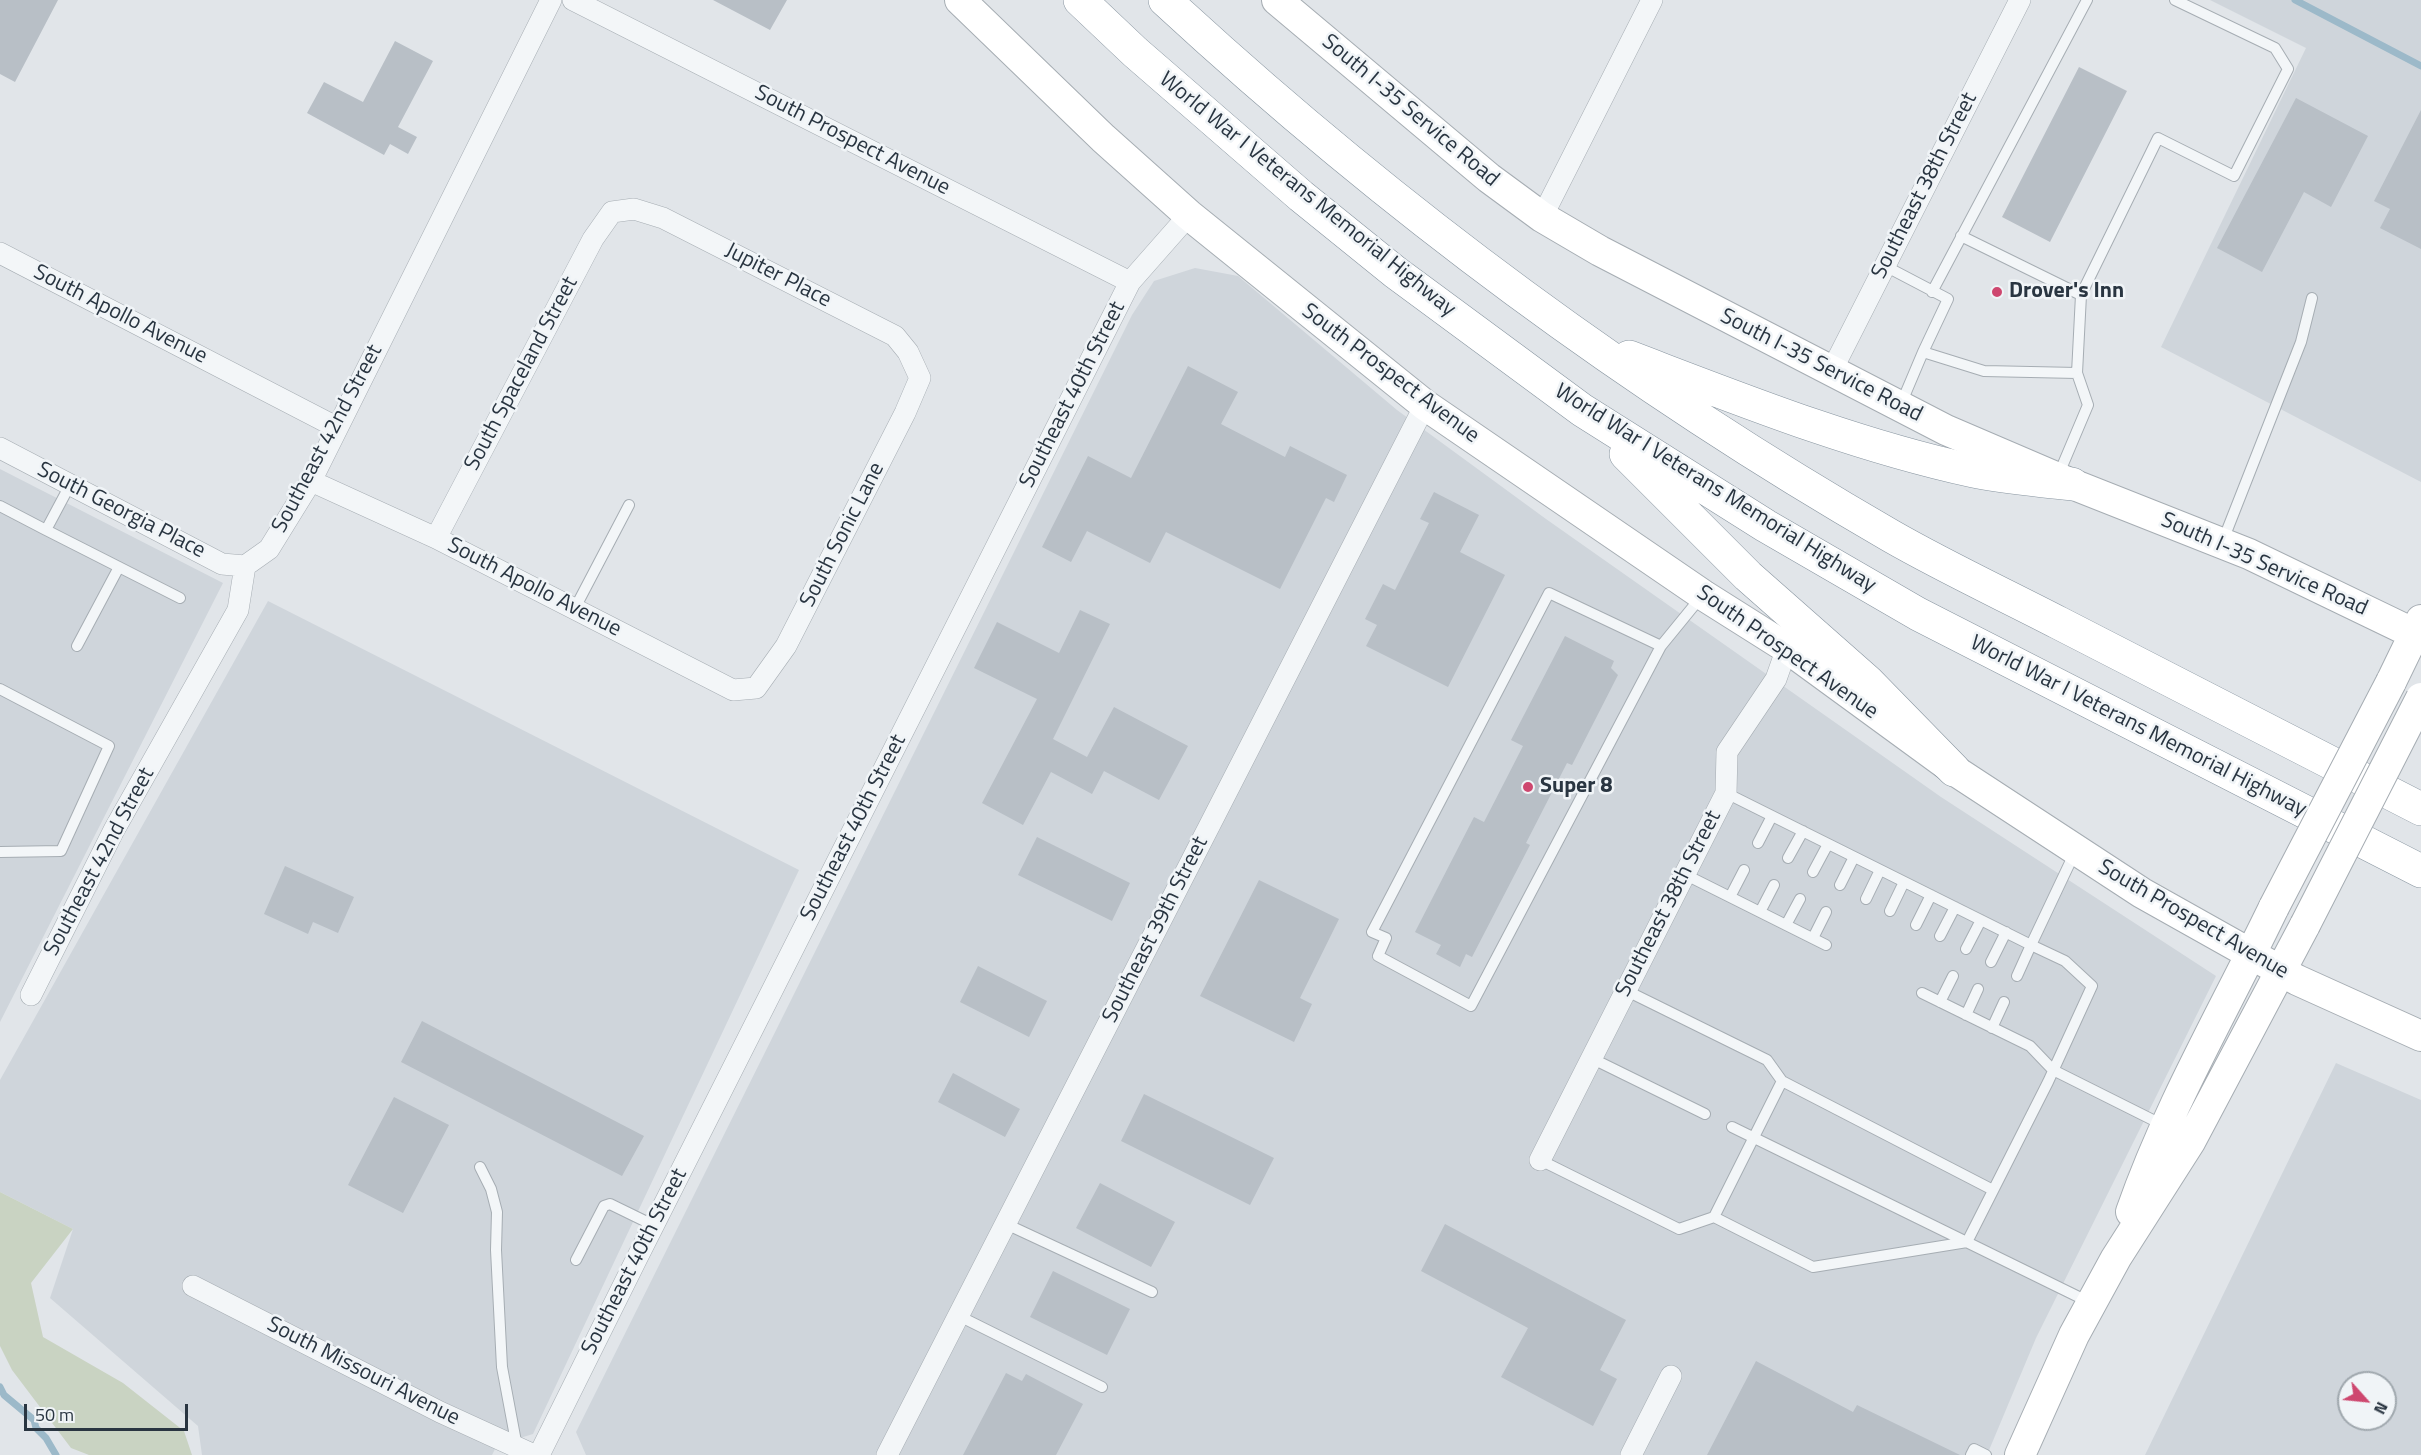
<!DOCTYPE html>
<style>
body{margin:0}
#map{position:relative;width:2421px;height:1455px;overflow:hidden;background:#e1e5e9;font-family:"Titillium Web",sans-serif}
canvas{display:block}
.north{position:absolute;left:2337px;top:1371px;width:60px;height:60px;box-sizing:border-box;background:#f0f4f7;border:2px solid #a0a8ae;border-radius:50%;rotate:117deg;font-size:16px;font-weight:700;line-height:24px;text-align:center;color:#293541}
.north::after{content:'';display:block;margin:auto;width:21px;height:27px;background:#ce476f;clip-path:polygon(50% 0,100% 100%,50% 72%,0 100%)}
.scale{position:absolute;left:24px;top:1404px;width:164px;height:27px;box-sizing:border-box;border:3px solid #293541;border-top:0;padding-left:8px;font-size:18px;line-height:21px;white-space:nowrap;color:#293541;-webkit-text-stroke:4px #f0f4f7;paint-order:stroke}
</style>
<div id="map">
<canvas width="2421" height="1455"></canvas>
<div class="north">N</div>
<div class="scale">50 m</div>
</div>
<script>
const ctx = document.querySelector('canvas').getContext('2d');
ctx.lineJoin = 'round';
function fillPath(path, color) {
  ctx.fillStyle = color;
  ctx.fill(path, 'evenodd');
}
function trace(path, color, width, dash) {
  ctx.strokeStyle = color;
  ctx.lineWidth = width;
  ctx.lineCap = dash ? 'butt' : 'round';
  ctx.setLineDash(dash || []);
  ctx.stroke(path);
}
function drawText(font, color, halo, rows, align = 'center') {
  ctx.font = font + ' "Titillium Web",sans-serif';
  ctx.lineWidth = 5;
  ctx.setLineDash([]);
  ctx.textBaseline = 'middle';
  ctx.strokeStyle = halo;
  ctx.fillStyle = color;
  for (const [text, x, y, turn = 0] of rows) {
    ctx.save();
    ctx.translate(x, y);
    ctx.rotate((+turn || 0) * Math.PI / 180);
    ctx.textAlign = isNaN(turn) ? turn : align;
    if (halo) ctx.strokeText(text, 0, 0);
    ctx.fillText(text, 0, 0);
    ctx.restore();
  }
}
fillPath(new Path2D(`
 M2210 0H2421V482L2161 347 2306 48Z
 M1195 268 1238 276 1397 410 1546 519 1941 797 2216 976 2036 1338 1987 1455H586L576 1432 1132 315 1154 281Z
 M0 469 223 583 0 1022Z
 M268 601 799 870 533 1434 497 1445 492 1455H202L198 1426 50 1298 73 1229 0 1192V1080Z
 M2336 1063 2421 1100V1455H2145ZM2349 1383H2385V1419H2349Z`), '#cfd5db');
fillPath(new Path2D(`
 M0 1192 73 1229 31 1283 43 1337 123 1383 184 1431 192 1455H89L71 1448 12 1370 0 1346Z`), '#c9d3c2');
trace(new Path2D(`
 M2295 0 2421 66
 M0 1387 4 1395 34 1420 36 1428 46 1438 56 1455`), '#9cb9c9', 7);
fillPath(new Path2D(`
 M0 0H58L15 82 0 74Z
 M713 0H787L770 30Z
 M395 41 433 61 398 127 417 137 408 154 390 144 384 155 307 113 324 82 363 102Z
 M2079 67 2127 91 2050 242 2002 217Z
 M2296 98 2368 136 2331 207 2304 192 2262 272 2217 248Z
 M2421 110V249L2380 228 2390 209 2374 201Z
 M1188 366 1238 392 1221 424 1285 457 1290 446 1347 475 1334 502 1326 498 1280 589 1166 532 1150 563 1087 531 1071 562 1042 547 1088 456 1131 478Z
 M1434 492 1479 515 1460 552 1505 575 1448 687 1366 646 1377 625 1365 619 1383 584 1395 590 1429 523 1420 519Z
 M1080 610 1110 624 1053 739 1087 757 1114 707 1188 746 1159 800 1104 771 1092 794 1051 772 1023 825 982 803 1037 699 974 668 997 622 1059 653Z
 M1565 636 1614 661 1611 668 1618 675 1572 765 1567 763 1526 843 1530 845 1472 957 1466 954 1460 967 1436 954 1441 945 1415 932 1474 817 1484 822 1523 746 1511 740Z
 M1037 837 1130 883 1112 921 1018 875Z
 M285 866 354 897 338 933 313 922 308 934 264 914Z
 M1259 880 1339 919 1300 998 1312 1004 1294 1042 1200 996Z
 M978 966 1047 1001 1029 1037 960 1002Z
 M422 1021 644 1136 622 1176 401 1062Z
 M953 1073 1020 1109 1005 1137 938 1102Z
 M1144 1094 1274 1158 1250 1205 1121 1141Z
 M394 1097 449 1125 403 1213 348 1185Z
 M1100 1183 1175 1222 1151 1267 1076 1228Z
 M1445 1224 1626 1320 1600 1370 1617 1379 1593 1426 1501 1377 1528 1328 1421 1271Z
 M1053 1271 1130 1309 1107 1355 1030 1317Z
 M1756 1361 1853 1412 1857 1405 1960 1455H1707Z
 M1006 1373 1022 1381 1026 1374 1083 1404 1056 1455H963Z`), '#b8bfc6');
const lane = new Path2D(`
 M1961 236 2081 295
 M1885 266 1948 299 1923 352 1984 371 2077 373 2081 295 2158 138 2234 176 2288 69 2275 48 2175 0
 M1932 292 2087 0
 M1901 404 1923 352
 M2058 476 2088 405 2077 373
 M70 485 46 530 180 598
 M0 506 46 530
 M2222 543 2301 342 2312 298
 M574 610 629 505
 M77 646 119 567
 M1661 646 1471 1006 1378 956 1386 938 1372 932 1549 593 1661 646 1701 597
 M0 689 109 746 61 851 0 852
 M1726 793 2031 945 2017 976
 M1758 843 1772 816
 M1788 858 1803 831
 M1813 872 1828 844
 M1684 874 1826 945
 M1840 885 1854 857
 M1730 897 1744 870
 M1866 899 1880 870
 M1890 911 1904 882
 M1760 912 1774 885
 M1786 925 1800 899
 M1916 925 1931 895
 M1940 936 1955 907
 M1813 938 1826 912
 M1966 949 1981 920
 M1991 962 2006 932
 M1625 990 1767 1060 1782 1081
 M1922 993 2030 1046 2053 1070 2163 1125
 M1940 1002 1953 976
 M1966 1015 1978 989
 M1992 1028 2004 1002
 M1591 1058 1705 1114
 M1732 1127 2091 1303
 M1540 1160 1679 1229 1714 1217
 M480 1167 491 1189 497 1212 496 1250 502 1367 517 1447
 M1006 1224 1152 1292
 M1967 1242 1813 1267 1714 1217 1782 1081 1993 1190
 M1967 1242 2048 1082 2092 986 2065 961 2031 945 2075 852
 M576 1260 604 1206 610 1204 653 1225
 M959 1316 1102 1387
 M1971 1455 1974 1449 1986 1455`);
const street = new Path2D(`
 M573 0 1130 282
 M1542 217 1652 0
 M0 253 336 427
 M1831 372 2020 0
 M0 448 222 564 245 566
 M311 481 436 538 733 690 756 688 786 646 905 413 920 378 908 352 895 336 663 218 634 209 612 212 593 239 436 538
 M31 995 114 830 238 610 245 566 269 549 311 481 551 0
 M1540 1160 1726 793 1727 752 1776 679 1787 648
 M193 1286 440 1412 534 1455
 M539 1455 637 1258 1130 282 1189 215
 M887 1455 1425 405
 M1631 1455 1671 1376`);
const secondary = new Path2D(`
 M960 0 1103 138 1189 215 1425 405 1703 595 1787 648 1954 770 2142 893 2297 980 2421 1036
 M1277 0 1489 178 1542 217 1600 251 1946 430 2072 484 2249 554 2421 637
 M2391 682 2421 620
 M2131 1212C2168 1106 2225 1009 2274 907
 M2020 1455 2074 1335 2116 1258 2190 1142 2305 925`);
const highway = new Path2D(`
 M1080 0 1135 52 1301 196 1395 272 1582 410 1766 526 1918 614 2421 871
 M1165 0C1387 205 1629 385 1891 536 1945 567 2003 594 2059 623 2179 685 2300 747 2421 809
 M1629 357C1742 400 1854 445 1973 471 2005 478 2040 480 2072 484
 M1626 454 1748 576 1867 681 1954 770`);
trace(lane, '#a6adb3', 12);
trace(street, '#a6adb3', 22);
trace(secondary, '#a6adb3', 32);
trace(highway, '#8895a0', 34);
trace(lane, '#f3f6f8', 10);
trace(street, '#f3f6f8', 21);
trace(secondary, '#fff', 30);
trace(highway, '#fff', 33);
const secondaryBridge = new Path2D(`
 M2274 907 2391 682
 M2305 925 2421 698`);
trace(secondaryBridge, '#a6adb3', 32, []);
trace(secondaryBridge, '#fff', 30);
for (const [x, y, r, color] of [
 [1997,292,6,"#ce476f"],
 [1528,787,6,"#ce476f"]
]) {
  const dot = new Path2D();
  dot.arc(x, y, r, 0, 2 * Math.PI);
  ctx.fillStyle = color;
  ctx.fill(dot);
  trace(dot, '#f0f4f7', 2);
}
drawText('22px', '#293541', '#f0f4f7', [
 ["South I-35 Service Road",1410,111,40],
 ["South Prospect Avenue",852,141,27],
 ["Southeast 38th Street",1925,186,-63],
 ["World War I Veterans Memorial Highway",1307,195,39],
 ["Jupiter Place",778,276,27],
 ["South Apollo Avenue",120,315,27],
 ["South I-35 Service Road",1821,366,27],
 ["South Spaceland Street",522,374,-62],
 ["South Prospect Avenue",1390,374,37],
 ["Southeast 40th Street",1073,395,-63],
 ["Southeast 42nd Street",328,439,-62],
 ["World War I Veterans Memorial Highway",1715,489,32],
 ["South Georgia Place",121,511,27],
 ["South Sonic Lane",843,535,-63],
 ["South I-35 Service Road",2264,565,24],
 ["South Apollo Avenue",534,588,27],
 ["South Prospect Avenue",1787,653,35],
 ["World War I Veterans Memorial Highway",2138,727,27],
 ["Southeast 40th Street",854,828,-63],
 ["Southeast 42nd Street",100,862,-62],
 ["Southeast 38th Street",1669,904,-63],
 ["South Prospect Avenue",2193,920,30],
 ["Southeast 39th Street",1156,930,-63],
 ["Southeast 40th Street",635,1262,-63],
 ["South Missouri Avenue",363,1372,27]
]);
drawText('bold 22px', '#293541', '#f0f4f7', [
 ["Drover's Inn",2009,292],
 ["Super 8",1540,787]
], 'left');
</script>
